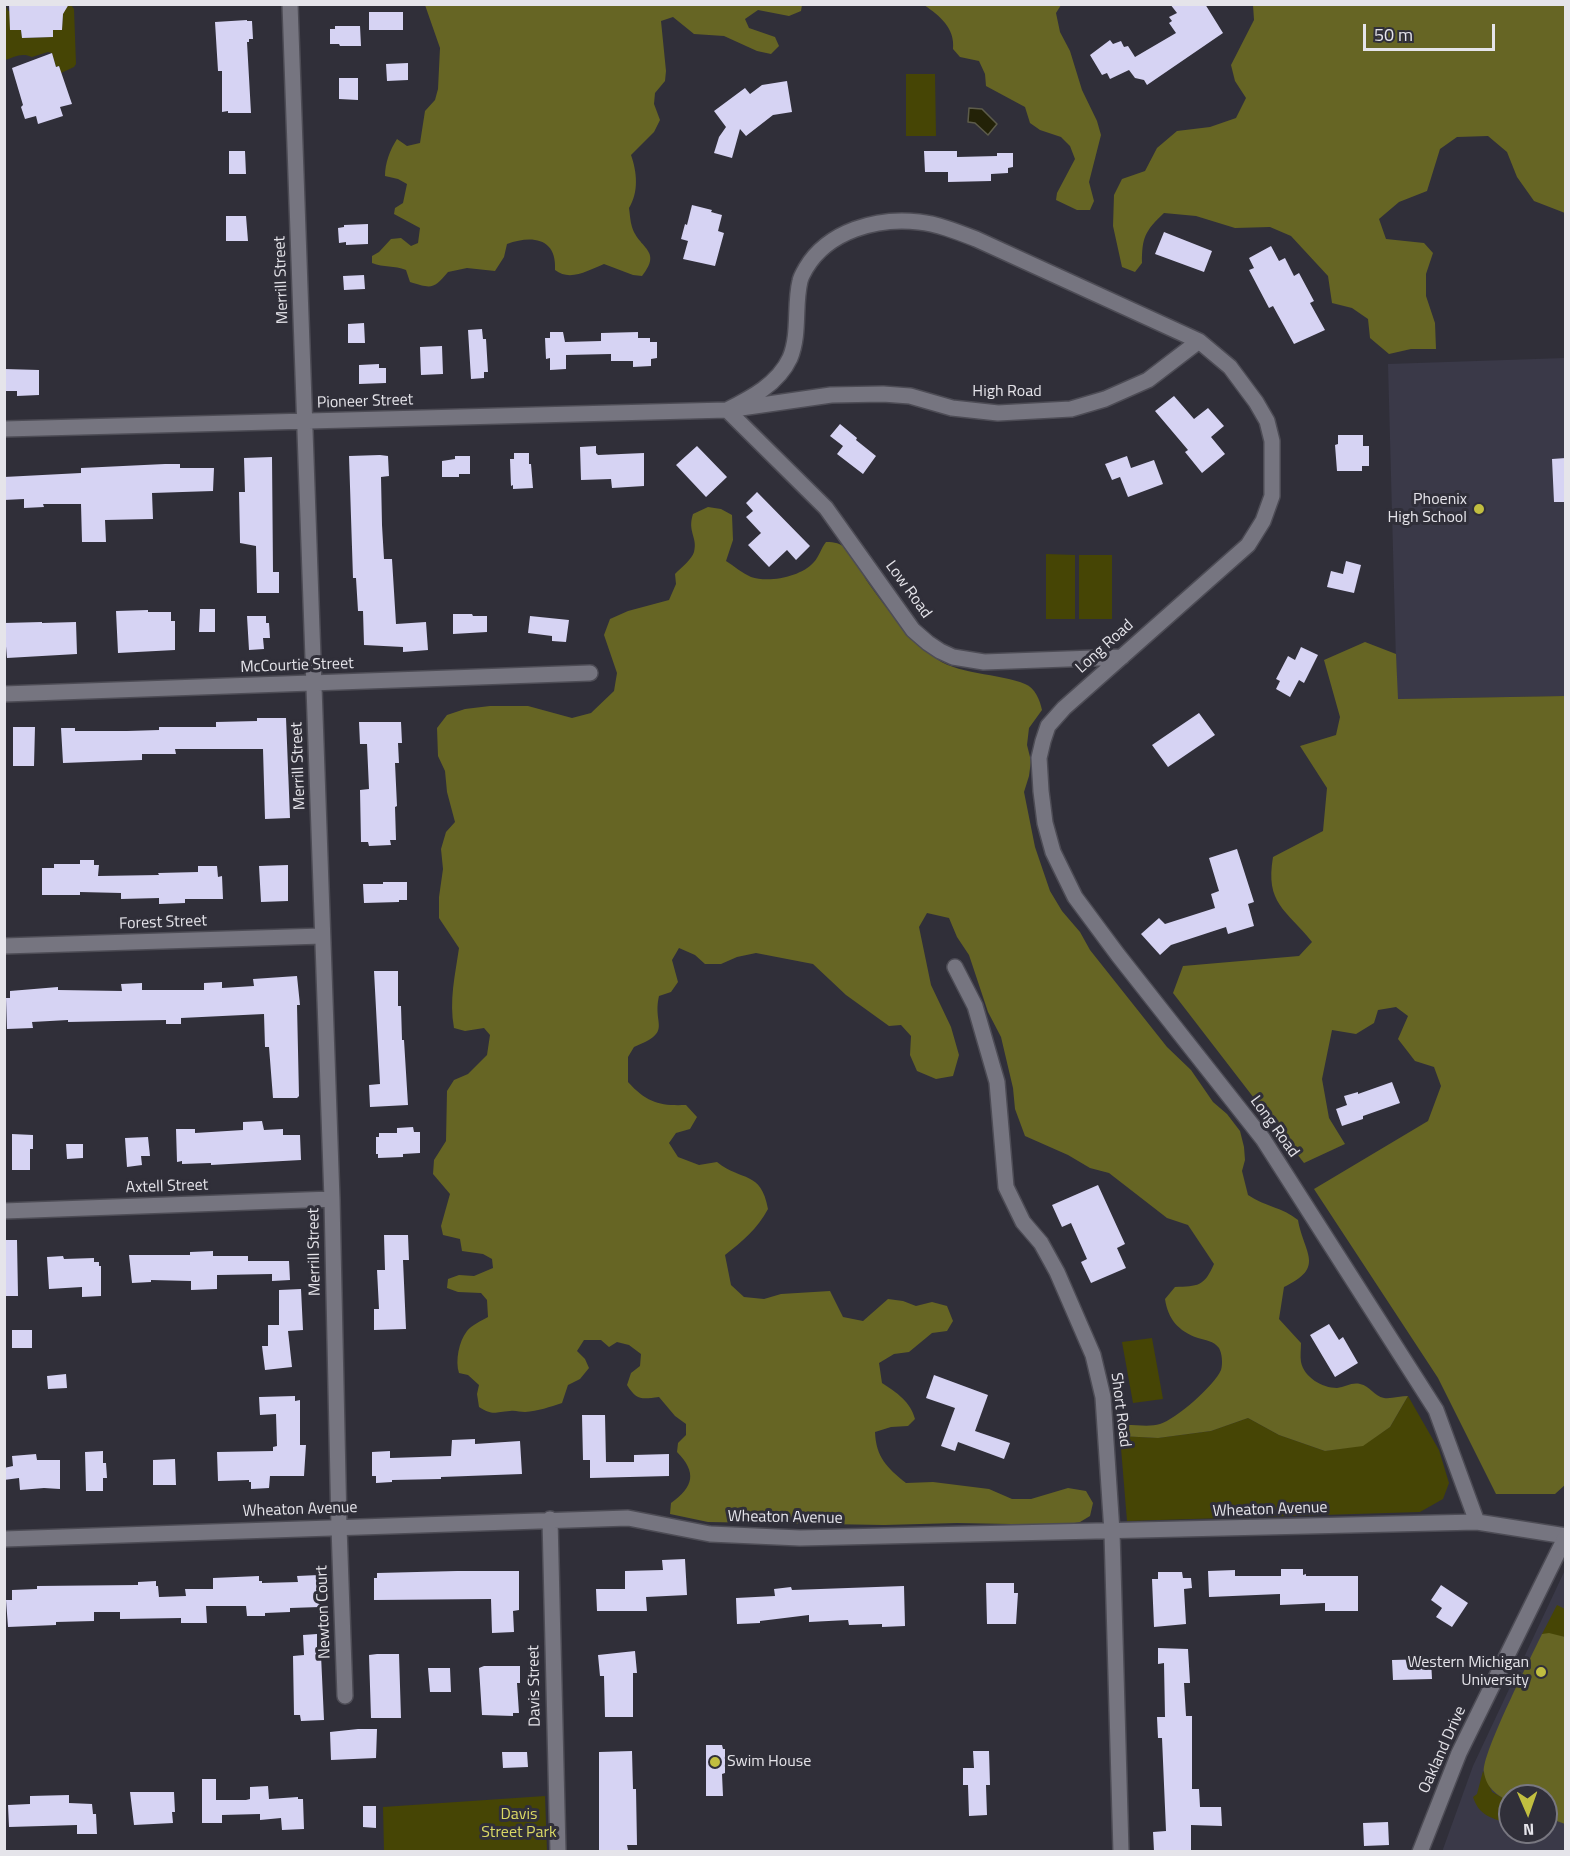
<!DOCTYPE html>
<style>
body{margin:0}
#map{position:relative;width:1570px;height:1856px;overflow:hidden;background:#302f39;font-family:"Titillium Web",sans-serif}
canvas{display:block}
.frame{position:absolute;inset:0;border:6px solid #e5e4ea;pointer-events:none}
.north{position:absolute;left:1498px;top:1784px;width:60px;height:60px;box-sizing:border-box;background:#302f39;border:2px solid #787780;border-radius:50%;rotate:178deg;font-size:16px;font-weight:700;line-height:24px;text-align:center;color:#e5e4ea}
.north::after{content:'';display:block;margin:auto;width:21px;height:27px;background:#c1be40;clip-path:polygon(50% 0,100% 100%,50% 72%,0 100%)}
.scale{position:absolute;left:1363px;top:24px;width:132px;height:27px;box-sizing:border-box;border:3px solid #e5e4ea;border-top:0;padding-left:8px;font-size:18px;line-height:21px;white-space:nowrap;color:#e5e4ea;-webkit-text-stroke:4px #302f39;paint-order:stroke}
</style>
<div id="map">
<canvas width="1570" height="1856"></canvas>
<div class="frame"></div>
<div class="north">N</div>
<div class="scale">50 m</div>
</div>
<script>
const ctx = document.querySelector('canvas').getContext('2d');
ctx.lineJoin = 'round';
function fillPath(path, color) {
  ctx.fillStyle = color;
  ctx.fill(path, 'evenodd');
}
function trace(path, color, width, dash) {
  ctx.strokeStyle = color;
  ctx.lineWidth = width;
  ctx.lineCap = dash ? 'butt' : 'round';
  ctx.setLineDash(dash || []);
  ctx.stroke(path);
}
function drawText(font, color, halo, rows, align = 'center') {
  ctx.font = font + ' "Titillium Web",sans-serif';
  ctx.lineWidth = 6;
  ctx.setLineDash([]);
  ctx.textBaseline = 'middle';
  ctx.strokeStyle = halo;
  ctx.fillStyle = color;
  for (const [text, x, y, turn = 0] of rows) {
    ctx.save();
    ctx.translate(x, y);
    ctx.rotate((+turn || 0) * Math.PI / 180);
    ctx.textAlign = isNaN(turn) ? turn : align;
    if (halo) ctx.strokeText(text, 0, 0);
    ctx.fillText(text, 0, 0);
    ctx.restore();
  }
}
fillPath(new Path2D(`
 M1565 358V696L1397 699 1388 364Z
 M1565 1570V1851L1442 1852 1473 1766ZM1510 1796H1546V1832H1510Z`), '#3a3948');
fillPath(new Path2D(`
 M66 5H71L74 9 76 64 74 67 61 73 59 66 56 67 52 53 48 52 32 57C22 52 14 57 5 60L4 8H7L8 11H10L21 30 22 38 52 37 53 30H62L63 12Z
 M906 74H935L936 136H906Z
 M1046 554 1075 555V619H1046Z
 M1079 555H1112V619H1079Z
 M1152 1338 1163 1399 1133 1403 1122 1342Z
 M1408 1396 1439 1450 1449 1483 1443 1499 1420 1512 1127 1521 1120 1436 1158 1438 1211 1431 1248 1418 1279 1435 1325 1451 1363 1445 1390 1427Z
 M1557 1605 1565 1609V1637L1542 1634Z
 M1483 1771 1492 1792 1510 1802V1824C1492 1818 1479 1816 1473 1797L1477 1794Z
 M545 1796 547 1851H384L383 1807Z`), '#464505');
fillPath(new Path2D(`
 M425 5V4L802 5 801 11 789 16 758 10 745 19 749 28 775 37 779 46 771 54 757 51 724 36 694 34 673 17 661 21 666 71 665 81 655 93 654 104 660 120 654 132 631 155C637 172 639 192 629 208 630 214 630 221 632 227 639 249 663 250 642 276L633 275 604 264C589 270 570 282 555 270 557 238 532 235 507 244L504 257 495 271 467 268 448 272C434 289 432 289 410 282L406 270C394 265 384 268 372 263V256L379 252 391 239 401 238 411 246 418 243 420 228 394 214 395 208 403 203 407 184 398 179 385 176C385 163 390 150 397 139L407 146 420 143 425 111 435 100 438 89 440 48Z
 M924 5H1061L1056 13 1060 32 1070 51 1082 90 1097 121 1101 135 1089 182 1094 201 1090 210H1077L1056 200 1057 193 1075 159 1070 146 1061 137 1040 130 1030 123 1025 107 986 86 985 74 979 61 960 57 953 49C955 28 940 16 924 5Z
 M1253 5H1565V213L1534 201 1517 177 1507 152 1488 136 1457 137 1440 149 1427 191 1399 202 1379 219 1386 239 1424 243 1433 253 1426 274V296L1435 323 1436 349H1411L1389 354 1370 338 1368 319 1352 308 1332 303 1328 276 1291 236 1270 227 1235 228 1196 216 1164 213C1145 231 1142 237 1142 263L1135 272 1122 267 1113 226 1114 195 1122 179 1145 171 1157 148 1177 131 1210 127 1236 118 1246 98 1235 81 1231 65 1254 20Z
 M708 507 721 509 732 515 733 540 726 561C734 566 742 573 751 577 769 583 801 577 814 562 819 557 821 548 826 542 835 542 840 543 847 549 857 559 861 573 869 584 888 611 908 635 933 656 954 675 1000 673 1025 684 1035 688 1040 700 1042 710L1029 728 1027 745 1031 761 1029 776 1024 792 1035 847 1050 891 1062 911 1080 932 1090 950 1167 1047 1191 1070 1213 1102 1227 1114 1240 1131 1244 1147 1245 1160 1242 1171 1248 1195C1266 1207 1282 1207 1298 1220 1304 1254 1326 1267 1284 1287L1279 1319 1301 1343C1301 1349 1300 1356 1301 1362 1304 1377 1322 1388 1337 1388 1345 1387 1352 1382 1360 1384 1370 1386 1374 1396 1384 1398 1391 1399 1401 1396 1408 1396L1390 1427 1363 1446 1325 1451 1279 1435 1248 1418 1211 1431 1158 1438 1120 1436 1127 1425C1137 1425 1151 1427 1160 1424 1176 1419 1214 1386 1221 1370 1223 1364 1222 1353 1219 1348 1214 1341 1205 1340 1198 1338 1178 1331 1168 1319 1165 1299L1175 1287C1198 1286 1204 1287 1214 1264L1188 1225 1167 1218 1109 1173 1090 1168 1068 1155 1025 1136 1015 1109 1013 1088 1001 1037 988 1012 969 955 957 937 949 918 927 913 919 927 931 985 951 1027 959 1055 953 1076 936 1079 917 1071 910 1055 911 1036 901 1025 889 1026 846 995 813 964 756 953 737 957 721 964H705L695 955 679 948 672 960 678 982 671 992 659 996C652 1026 674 1031 634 1047L628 1057V1082C647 1103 660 1106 686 1105L697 1117 690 1129 676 1133 669 1143 678 1157 699 1165 717 1162C742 1182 761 1170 768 1209 757 1229 743 1241 725 1255L731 1285 744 1297 764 1299 781 1294 830 1291 843 1317 863 1321 888 1299 903 1301 916 1306 932 1302 947 1306 953 1321 947 1331 932 1333 909 1352 894 1354 879 1363 882 1383C896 1392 911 1402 915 1419L908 1426 891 1427 875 1432C876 1457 887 1468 906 1483L933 1482 989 1489 1012 1499H1031L1068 1488 1086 1491 1093 1503 1090 1516 1080 1522 1064 1525 957 1523 884 1525 708 1522 670 1514 671 1503C694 1487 697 1472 677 1452L678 1443 686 1435V1424L675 1416 659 1397C642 1399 637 1401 627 1385L631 1373 640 1366 641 1354 629 1345 617 1342 609 1347 601 1340H584L577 1351 585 1359 589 1368 580 1379 568 1385 562 1403C550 1407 538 1411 525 1412 520 1412 515 1410 510 1411 495 1412 493 1416 479 1407L477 1394 479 1385 468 1375 459 1373C455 1361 459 1341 467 1331 472 1325 481 1321 488 1317L487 1300 481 1293 458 1292 447 1288 448 1279 459 1275 474 1276 493 1268 492 1259 483 1254 462 1251 460 1239 443 1235 441 1226 450 1194 433 1174 434 1160 446 1141 447 1091 454 1080 468 1074 487 1055 490 1035 484 1028 465 1031 454 1028C449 1000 455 976 459 948L439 918V897L443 869 441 849 446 832 455 822 447 792 445 771 438 756 437 728 447 715 465 709 490 706H528L572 718 591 713 614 691 617 673 604 635 610 619 628 611 669 600 676 584 675 574C681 568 692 559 694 552 698 537 687 532 693 514Z
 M1365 642 1396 654 1398 699 1565 696 1566 1484 1555 1494H1496L1438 1378 1314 1189 1428 1121 1441 1086 1434 1067 1415 1061 1398 1039 1408 1016 1396 1007 1378 1010 1374 1023 1356 1034 1332 1030 1322 1079 1329 1118 1345 1144 1304 1163 1173 993 1183 966 1299 956 1312 942C1286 909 1265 904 1273 857L1323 831 1327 788 1300 746 1336 735 1340 717 1324 660Z
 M1549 1633 1565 1637V1824L1546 1817V1796H1510V1802C1497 1795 1486 1788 1484 1772 1481 1755 1532 1655 1542 1634Z`), '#666524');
const water = new Path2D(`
 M969 108 982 109 997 124 988 135 975 123 968 122Z`);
fillPath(water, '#232207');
trace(water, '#5d5c4b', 1.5);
fillPath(new Path2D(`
 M9 4H69L63 14 62 30H53V37L22 38 21 30H10Z
 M1170 4H1205L1223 33 1147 85 1144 80 1135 78 1129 70 1110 79 1107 73 1102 75 1090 55 1110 40 1113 44 1121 41 1124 47 1128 46 1135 57 1176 33 1169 23 1172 21 1169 17 1177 13Z
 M369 12H403V30H369Z
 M247 20V21H252L253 39H249V42H247L251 113H228V111L222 112V71H218L215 22Z
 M335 26H360L361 46H340L339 44H330V29H335Z
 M52 53 56 67 59 66 72 104 60 107 63 116 38 124 36 116 25 119 21 107 23 105 12 68Z
 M408 63V80L387 81 386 64Z
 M339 78H358V100L339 99Z
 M787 81 792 112 773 115 746 136 740 129 732 158 714 153 719 137 726 127 714 111 745 88 750 94 762 85Z
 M229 151H245L246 174H229Z
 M924 151H957V157L997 156V153H1013V167L1008 168V173L991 174V181L948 182V172H925Z
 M692 205 712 210 711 212 722 215 718 231 724 233 715 266 683 259 688 241 681 239 685 224 687 225Z
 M226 216H246L248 241H226Z
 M368 224V244L346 245V242L339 243 338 228 344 227V225Z
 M1164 232 1212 251 1204 272 1155 254Z
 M1271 246 1279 261 1285 258 1294 276 1299 273 1314 301 1310 303 1325 330 1294 344 1273 306 1269 308 1249 270 1254 268 1249 258Z
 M364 275 365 289 344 290 343 276Z
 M364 323 365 343H348V324Z
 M482 329 483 339H486L488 372H484V378L471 379 468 330Z
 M550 332H563L565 342 601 341V333L638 332V338H650V342H657V358L651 359V366L633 367V361H611V354L566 355V369L550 370V358L546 359 545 338H550Z
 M442 346 443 374 421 375 420 347Z
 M379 364V368H386V383L359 384V365Z
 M4 369 39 370V395L17 396V391H4Z
 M1174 396 1194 419 1208 408 1224 426 1211 437 1225 454 1202 473 1185 452 1188 450 1155 411Z
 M840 424 857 438 856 440 876 456 863 474 837 454 843 446 830 436Z
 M1338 435H1363V446H1369V466H1362V471H1337L1335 445 1338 444Z
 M596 446V453L598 455 644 453V486L612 488 611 479 581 480 580 447Z
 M697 446 727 477 706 497 676 465Z
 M514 453H529V464H531L533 488 513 489V485L511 486 510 459H514Z
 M380 455 388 456 389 476 381 477 382 525 384 559H392L396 624 426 622 428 650 403 652V647L364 645 363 611H358L356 578H353L349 456Z
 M455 456H470V474H459V477H442V461L455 459Z
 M1127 456 1131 468 1154 460 1163 484 1128 497 1120 477 1112 480 1105 464Z
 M272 457 273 572H279V593H257L256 546 240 543 239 492H245L244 458Z
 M1566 458V502H1554L1552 459Z
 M165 464H180V468H214L213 491 152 493 153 519 105 520 106 542H82L81 504H43L44 507 24 508V499L4 500V477L81 473V468Z
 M757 492 810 546 796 560 787 550 769 567 748 545 761 533 746 517 753 511 746 503Z
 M1346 561 1361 565 1354 593 1327 587 1331 571 1343 574Z
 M200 609H215V632H199Z
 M148 610V612H171V621H175V650L118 653 116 611Z
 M453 614H472L473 616H487V632L453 634Z
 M247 616H266V623H269L270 638H263L264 649 249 650Z
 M530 616 569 620 566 642 552 641V636L528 633Z
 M42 622V623L76 622 77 654 7 658 4 623Z
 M1301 647 1318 655 1304 683 1299 680 1290 697 1276 689 1280 681 1276 679 1288 656 1295 660Z
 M1199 713 1215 735 1168 767 1152 745Z
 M257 718H286L290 818 265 819 263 749H175L176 754H142V760L63 763 61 728H75V731H127L159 730V727H216V722L257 721Z
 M359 722H401L402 743H398L399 763H395L397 806 395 807 396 840H390L391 845 369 846 368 842H361L360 790 369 789 367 744H360Z
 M13 727H35L34 766H13Z
 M1237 849 1254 902 1248 904 1254 926 1228 934 1226 927 1171 945 1160 955 1141 934 1159 918 1165 924 1215 908 1211 894 1219 891 1209 858Z
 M80 860H94V865H99L98 876 159 875 158 873 198 872V866H217L218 877 222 876 223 899H185V903L159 904V898L121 899V893L80 892V895H42V868H54V864H80Z
 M288 865V901L261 902 259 866Z
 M383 882H407V900H399V902L364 903 363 884H383Z
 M374 971H398V1006H401L402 1040H404L408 1105 370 1107 369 1085 380 1084Z
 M297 976 300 1005H297L299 1096 297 1098H273L269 1047H265L264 1014 181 1018V1024H166V1020L68 1022V1020L32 1022 33 1028 7 1029 6 998H10V991L58 987V990L122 991 121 984 142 983V990H204V983L222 982V988L254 986 253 979Z
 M1392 1082 1400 1103 1363 1116V1119L1342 1126 1336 1109 1347 1105 1344 1096 1358 1092V1094Z
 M262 1121 264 1130 283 1129V1135H300L301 1160 211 1165V1163L182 1164V1161L177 1162 176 1129H195V1133L243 1130V1122Z
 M413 1127 414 1132H420V1153L403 1154V1157L378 1158V1154H376V1137H379V1133H397V1128Z
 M12 1134 33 1135V1149H30V1170H12Z
 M148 1137 150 1156H141L142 1165 127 1167 125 1138Z
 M66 1144H83V1158L67 1159Z
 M1098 1185 1125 1244 1117 1248 1126 1268 1091 1283 1081 1262 1087 1259 1071 1223 1062 1227 1052 1205Z
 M384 1235H408L409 1260H403L406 1329 374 1330V1309H379L377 1270H385Z
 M4 1240H17L18 1296H4Z
 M213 1251V1256H248V1261H289L290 1280 272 1281V1274L217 1275V1289L191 1290V1281L151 1280V1282L132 1283 129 1255H190V1252Z
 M63 1256 64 1259 94 1258V1262H99V1266H101V1296L82 1297V1287L49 1289 47 1257Z
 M301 1289 303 1330 288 1331 292 1367 265 1370 262 1346H268V1325H279V1290Z
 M1329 1324 1339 1340 1343 1337 1358 1363 1335 1377 1310 1335Z
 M12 1330H32V1348H12Z
 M66 1374 67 1388 48 1389 47 1376Z
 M934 1375 988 1395 975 1431 1010 1443 1004 1459 958 1442 955 1451 941 1446 955 1408 926 1398Z
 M295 1396V1401L300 1400V1445H306L304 1476H270L269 1488 251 1489V1482H249V1480L218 1481 217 1452 273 1451V1447L277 1446 276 1414 260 1415 259 1397Z
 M582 1415H605L606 1462H634V1455L669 1454V1476L590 1478V1460H583Z
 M475 1439V1444L520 1441 522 1474 441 1477V1479L392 1480V1482L376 1483V1476H372V1452L390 1451V1458L451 1456 452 1440Z
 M103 1451V1463H106L107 1478H103V1491H86L85 1452Z
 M36 1454 37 1460H60V1489L44 1488 20 1490 19 1478 4 1480V1468L13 1466 12 1456Z
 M175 1459 176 1485H153V1460Z
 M685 1559 687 1595 646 1597 647 1611H597L596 1589H625V1571L663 1570 662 1560Z
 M1281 1569H1303V1575L1306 1574V1576H1358V1611H1325V1603L1280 1605V1594L1209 1597 1208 1571 1235 1570V1576H1281Z
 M457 1571H519V1610L513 1611 514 1632 492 1633 491 1599 374 1600V1578H377V1573Z
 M1158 1572H1182L1183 1578H1191L1192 1588 1184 1589 1186 1624 1154 1627 1152 1579H1158Z
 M319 1575 320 1607 290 1608V1612L265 1613V1616H247L246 1606H206L207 1623H181V1618L120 1619V1612H94V1621L56 1622V1625L8 1627 6 1600H12V1590L37 1589V1586L138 1585V1582L156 1581V1586H158L159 1597 186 1596 185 1589H213V1578L259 1576V1581H262V1583L298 1582 297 1576Z
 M986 1583H1014V1593H1018L1016 1624H987Z
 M1441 1585 1468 1603 1452 1627 1436 1617 1442 1608 1431 1600Z
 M904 1586 905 1626 882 1627V1624L849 1625 848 1620 809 1622V1615L760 1621V1623L737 1624 736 1598 775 1596 774 1589 791 1587 792 1590Z
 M317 1634V1655H321L324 1720 301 1721 300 1715H294L293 1656 304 1655 303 1635Z
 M1158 1648 1188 1649 1190 1683H1184L1186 1716H1192V1789H1199L1200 1807H1221L1222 1826 1191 1825V1850L1154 1851 1153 1832 1166 1831 1162 1738H1158L1157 1717H1165L1164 1663 1158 1664Z
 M635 1651 637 1673H633V1717H605L604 1676H600L598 1655Z
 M377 1654H399L401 1718H371L369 1655Z
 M1431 1659 1432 1679 1393 1680 1392 1660Z
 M484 1666H520V1683H517L519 1713H513V1716L482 1715 479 1668Z
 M428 1668H450L451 1692H430Z
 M358 1729H377L376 1758 331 1760 330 1732Z
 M706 1745H722L723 1749H725V1773L722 1774 723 1796H706Z
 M632 1751 633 1789H636L637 1845H627L628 1850 599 1851V1752Z
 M973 1751H989L990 1785H986L987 1815 969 1816 968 1785H963V1768H974Z
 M502 1752H527L528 1767 503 1768Z
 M202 1779H216V1800H246L250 1799V1787L268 1786 269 1799 298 1797V1799H303L304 1829 282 1830 281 1818 260 1820V1814L222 1815V1823H202Z
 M130 1792H174L175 1812H172L173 1823 134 1825Z
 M69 1795V1803L92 1804 93 1814H96L97 1834H77V1825L9 1827 8 1805 30 1804V1796Z
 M363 1806H376V1828L363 1827Z
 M1388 1822 1389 1845 1364 1846 1363 1823Z`), '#d6d3f3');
const minor = new Path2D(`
 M290 4 332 1199 339 1527 345 1696
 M727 410C751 398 778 384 790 358 800 334 794 306 800 281 801 276 804 272 806 268 828 231 877 217 919 222 938 224 958 232 976 239L1199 341 1230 367 1256 402 1267 421 1272 441V496L1263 521 1248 545 1064 708 1048 726 1043 741 1039 758 1041 791 1045 823 1053 852 1075 897 1118 955 1263 1139 1436 1410 1477 1522
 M727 410 826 508 913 630 928 643 940 651 953 657 984 662 1122 657
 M4 429 727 410 831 395 883 394 910 396 952 408 998 413 1071 409 1105 399 1148 380 1199 341
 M4 694 590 673
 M4 946 322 936
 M955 967 975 1006 997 1082 1006 1187 1023 1222 1041 1243 1057 1272 1093 1355 1103 1397 1112 1532 1121 1852
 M4 1211 332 1199
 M550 1519 558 1852
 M4 1539 628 1518 710 1534 800 1538 1477 1522 1566 1536`);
const secondary = new Path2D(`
 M1420 1852 1459 1753 1566 1536`);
trace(minor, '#4d4c55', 18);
trace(secondary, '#4d4c55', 18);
trace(minor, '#767580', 15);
trace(secondary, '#767580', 15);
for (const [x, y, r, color] of [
 [1479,509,6,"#c1be40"],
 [1541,1672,6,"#c1be40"],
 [715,1762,6,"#c1be40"]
]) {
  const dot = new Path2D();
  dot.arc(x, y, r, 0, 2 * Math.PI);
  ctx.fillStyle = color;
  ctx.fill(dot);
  trace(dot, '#302f39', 2);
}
drawText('16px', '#e5e4ea', '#302f39', [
 ["Merrill Street",282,280,-92],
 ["High Road",1007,392],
 ["Pioneer Street",365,402,-2],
 ["Low Road",908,590,54],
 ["Long Road",1105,647,-42],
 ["McCourtie Street",297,666,-2],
 ["Merrill Street",299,766,-92],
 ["Forest Street",163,923,-2],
 ["Long Road",1274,1127,54],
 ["Axtell Street",167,1187,-2],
 ["Merrill Street",315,1252,-91],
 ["Short Road",1120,1410,83],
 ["Wheaton Avenue",300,1510,-2],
 ["Wheaton Avenue",1270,1510,-2],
 ["Wheaton Avenue",785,1518,1],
 ["Newton Court",324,1612,-92],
 ["Davis Street",535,1686,-91],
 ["Oakland Drive",1443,1750,-66]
]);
drawText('16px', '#e5e4ea', '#302f39', [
 ["Phoenix",1467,500],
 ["High School",1467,518],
 ["Western Michigan",1529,1663],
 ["University",1529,1681],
 ["Swim House",727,1762,"left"]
], 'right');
drawText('16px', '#dad864', '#302f39', [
 ["Davis",519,1815],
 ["Street Park",519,1833]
]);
</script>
